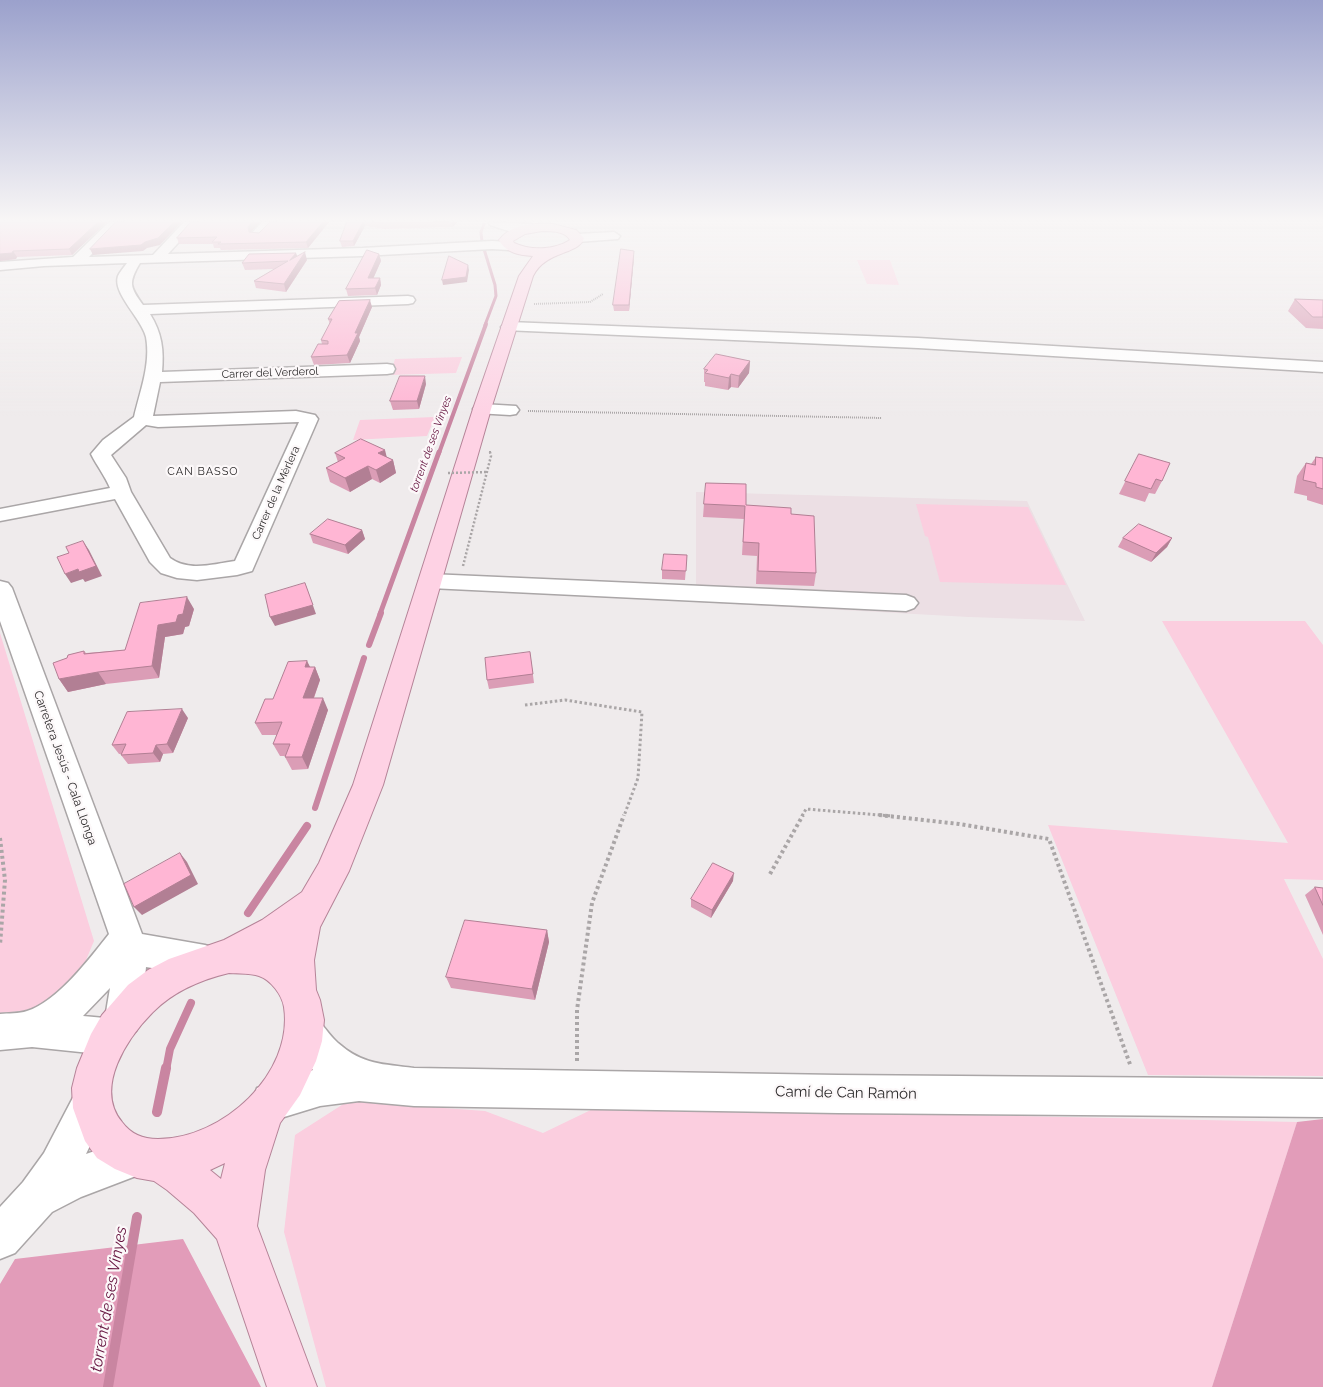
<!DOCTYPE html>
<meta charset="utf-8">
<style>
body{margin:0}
canvas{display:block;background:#efebec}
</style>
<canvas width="1323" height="1387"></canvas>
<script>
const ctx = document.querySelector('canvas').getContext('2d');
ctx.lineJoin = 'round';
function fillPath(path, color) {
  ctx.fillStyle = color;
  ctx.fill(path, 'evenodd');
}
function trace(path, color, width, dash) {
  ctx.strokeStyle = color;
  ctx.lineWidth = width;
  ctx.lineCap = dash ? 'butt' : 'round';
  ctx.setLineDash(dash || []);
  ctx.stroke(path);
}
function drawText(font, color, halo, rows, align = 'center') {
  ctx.font = font + ' Raleway,sans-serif';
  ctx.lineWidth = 4.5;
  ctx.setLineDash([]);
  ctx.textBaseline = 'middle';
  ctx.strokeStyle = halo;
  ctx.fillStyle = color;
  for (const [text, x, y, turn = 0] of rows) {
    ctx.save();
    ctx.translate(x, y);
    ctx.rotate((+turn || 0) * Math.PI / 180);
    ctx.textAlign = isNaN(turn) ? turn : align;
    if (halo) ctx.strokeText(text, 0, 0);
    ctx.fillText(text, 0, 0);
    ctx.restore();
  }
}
fillPath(new Path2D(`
 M696 492 1027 501 1085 621 969 617 696 602Z`), '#ecdfe4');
fillPath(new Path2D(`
 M857 260H890L899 285 867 284Z
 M462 357 456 373 390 375 395 359Z
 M435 417 427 436 353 440 360 420Z
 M916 504 1028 507 1066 585 940 582 928 537 925 536Z
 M1162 621H1305L1323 645V880L1284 879 1323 959V1076L1148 1075 1048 825 1288 843Z
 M0 633 94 941 81 972 34 1010 0 1013Z
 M348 1101 485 1111 543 1133 597 1107 1297 1122 1212 1387H326L284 1232 295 1135Z`), '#fbcedf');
fillPath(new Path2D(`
 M1323 1119V1387H1212L1297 1122Z
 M183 1239 261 1387H0V1284L15 1259Z`), '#e29cb9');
trace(new Path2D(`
 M482 242 481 232 484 224
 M484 249 495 285 496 296 485 325`), '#c985a1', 3);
trace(new Path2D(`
 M439 453 486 324`), '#c985a1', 4);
trace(new Path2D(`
 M380 614 439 452`), '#c985a1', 5);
trace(new Path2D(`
 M369 645 381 613
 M315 808 364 658`), '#c985a1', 6);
trace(new Path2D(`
 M248 913 307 826
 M166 1070 170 1049 191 1003`), '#c985a1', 8);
trace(new Path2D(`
 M157 1112 166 1068
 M108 1387 137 1217`), '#c985a1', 10);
const minor = new Path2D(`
 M109 222H122L89 257 153 255 184 222H197L168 254 362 248 492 241 509 242 515 246 509 250 492 249 362 256 140 263C128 283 130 287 143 305L408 296 413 297 415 300 413 303 408 304 150 314C162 333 164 350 162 372L387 364 393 365 395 369 393 373 387 374 160 382 153 416 296 411 315 415 318 419 252 571 237 575 197 580 177 578 161 573 150 562 115 499 0 521V509L110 488C105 476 97 466 91 454L103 440 134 417C140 391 151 364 146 337 142 319 112 293 118 276 120 272 124 267 127 263L44 266 0 270V262L73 257ZM299 422 235 561C213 564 189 572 170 558L131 492 126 478 111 455 146 425 158 427Z
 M262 222H275L261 237H253L251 234Z
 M488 222 531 224 537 228C527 239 502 229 490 225Z
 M614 232 620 236 618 239 577 242 571 238 577 234Z
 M509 322 918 338 1323 362V372L918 348 504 330 501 327 504 324Z
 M482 404 516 406 519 410 516 414 510 415 476 413 473 409 476 405Z
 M430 574 906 595 914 598 918 603 914 608 906 611 430 588 422 586 419 581 422 576Z
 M0 581 8 583 12 588 142 934 205 945 217 949 222 961 217 973 205 977 146 967 141 1018 136 1031 126 1035 127 1037 122 1050 109 1055 32 1047 0 1050V1014C8 1013 19 1014 27 1011 57 1002 90 958 109 934L0 621ZM110 988 105 1018 83 1016Z
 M304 1012C322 1019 324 1030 338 1043 363 1065 383 1064 414 1068L838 1075 1323 1079V1117L838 1113 414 1106 359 1101 320 1106 271 1121 257 1116 252 1102 257 1088 313 1070 291 1043 286 1030 291 1017Z
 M92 1083 106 1088 111 1102 86 1154 135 1137 149 1143 155 1157 149 1171 81 1197 52 1212 15 1253 0 1259V1207L23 1182 44 1153 78 1088Z`);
const major = new Path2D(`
 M553 224 576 230 584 238C579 255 546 250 533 276L491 409 383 785 349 871 320 927 314 960 316 990 320 1000 324 1020 322 1041 316 1061 300 1095 280 1123 265 1170 257 1226 317 1387H267L217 1239 194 1213 167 1190 154 1181 137 1178 115 1169 97 1158 85 1141 73 1108 72 1088 77 1068 91 1034 102 1015 128 985 148 970 169 959 224 940 262 920 302 892 319 863 353 785 473 409 519 276 533 256C519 255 506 253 499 240 511 224 535 223 553 224ZM542 231C552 231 565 231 570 240 554 250 531 251 514 243L513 241 525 234ZM229 973C239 974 250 973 259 976 271 980 282 995 284 1007 294 1074 222 1139 158 1139 142 1139 131 1134 122 1122 94 1088 127 1038 153 1012 174 991 200 980 229 973ZM225 1163 221 1179 210 1170Z`);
trace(minor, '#aaa6a7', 3);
trace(major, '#b58498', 2);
trace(new Path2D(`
 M534 304 590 302 603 294
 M528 411 882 418
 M490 451V453`), '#aaa6a7', 2, [1, 1]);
trace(new Path2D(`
 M463 566 491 456 490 452`), '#aaa6a7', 2.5, [2, 2]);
trace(new Path2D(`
 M525 705 565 700 642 712 638 778 624 816
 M802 816 806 809 892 816`), '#aaa6a7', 3, [2.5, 2.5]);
trace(new Path2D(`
 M879 815 959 824 1049 839 1131 1067
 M0 838 5 880 0 945
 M770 874 803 815
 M577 1061V1010L592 903 624 815`), '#aaa6a7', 4, [3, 3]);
fillPath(minor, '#fff');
fillPath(major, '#fed2e4');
trace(new Path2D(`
 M448 473 487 472`), '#aaa6a7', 2.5, [2, 2]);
fillPath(new Path2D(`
 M0 222H107L72 255 17 257 16 259 0 261Z
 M191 222H260L250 232 259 233 270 222H329L308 248 221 250 220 248H214L213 244H179L177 238Z
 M347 222H457L453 227 384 229 365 226 354 246 342 247 340 241Z
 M379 254 381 261 373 278H380L381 285 377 295 348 296 346 289Z
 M297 256 307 260 286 292 256 288 254 281 274 269 245 270 242 263Z
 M634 257 629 311H614L613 305Z
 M1295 299 1323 300V329L1306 328 1288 311Z
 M372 307 359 337 360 341 350 363 314 365 311 357 322 344 321 340 330 324 328 319Z
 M750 361 749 373 738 388 731 387 728 390 705 386V382H704V369Z
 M426 384 419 409 393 410 390 401Z
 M335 453 387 457 393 460 396 473 380 483 372 479 350 492 330 482 326 468 338 462Z
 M1139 454 1162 481 1155 494 1149 493 1145 502 1119 494Z
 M1316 457 1323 458V505L1307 500V496L1294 493 1297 476 1306 463 1311 464Z
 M704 504 746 505 791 514 816 573 814 586 756 584 757 556 742 555 744 519 703 517Z
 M362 530 365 539 348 554 313 543 310 534Z
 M1123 538H1172L1167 547 1151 562 1118 547Z
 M687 555 685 580 662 579V570Z
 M194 609 189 626 185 627 183 634 165 637 159 678 106 684 68 692 59 679 67 658 84 651 86 653 125 650Z
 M530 652 534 683 489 689 487 680Z
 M307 661 310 667H315L320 680 314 698 328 710 308 769 292 770 285 757V756H280L273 744 277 735H262L255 723Z
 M188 718 173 753 163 754 160 762 128 764 121 755V754H119L112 745Z
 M733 881 711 918 691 907V899Z
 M1315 887 1323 888V935L1305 895Z
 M547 930 549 942 535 1000 451 988 446 977Z`), '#db9db6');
fillPath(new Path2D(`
 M98 222H107L72 255 69 249Z
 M174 222H182L160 245 147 248 143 251 93 255 90 249 145 242Z
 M252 222H260L250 233 248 227Z
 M323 222H329L308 248 306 242Z
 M363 222H364L365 226 354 246 353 241Z
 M452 222H457L453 227Z
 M13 251 17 257 16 259 0 261V254Z
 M634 251V257L629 311V305Z
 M305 252 307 260 286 292 284 284Z
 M296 253 299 260H290Z
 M379 254 381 261 370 286 368 278Z
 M468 265 469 270 467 282 443 285 442 280Z
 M380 278 381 285 377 295 375 288Z
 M370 300 372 307 359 337 360 341 350 363 347 355 355 333Z
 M750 361 749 373 738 388 739 376Z
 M731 374V387L728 390 729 378Z
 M425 376 426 384 419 409 417 401Z
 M385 450 388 462 393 460 396 473 380 483 376 470 378 453Z
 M368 466 372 479 350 492 345 478Z
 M362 530 365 539 348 554 345 545Z
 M1172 538 1167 547 1151 562 1156 553Z
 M83 541 89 550 102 576 85 582 83 579 71 583 65 574 78 569Z
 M305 583 316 614 275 626 270 617Z
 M187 597 194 609 189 626 185 627 183 634 165 637 159 678 152 666 158 625 178 615Z
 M307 661 313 673 315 667 320 680 309 711 303 698 305 667Z
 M98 672 106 684 68 692 59 679Z
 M323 698 328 710 308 769 302 757Z
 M182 709 188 718 173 753 167 744Z
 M156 745 163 754 160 762 153 753Z
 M180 853 187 862 198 884 142 915 134 907Z
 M734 873 733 881 711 918 712 910Z
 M547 930 549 942 535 1000 532 989Z`), '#b27f94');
const building = new Path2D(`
 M0 222H98L69 249 13 251 12 253 0 254Z
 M116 222H174L158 238 145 242 141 245 90 249Z
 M191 222H252L248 227 249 232 259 233 270 222H323L306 242 218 244 221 242H212L217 237 177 238Z
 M347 222H363L353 241H340Z
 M372 222H449L383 223Z
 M621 249 634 251 629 305H613Z
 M367 250 379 254 368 278H380L375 288 346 289Z
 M305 252 284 284 254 281 288 261 242 263 249 254 296 253 290 260Z
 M449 256 468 265 466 277 442 280Z
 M1295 299 1323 300V317H1313Z
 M370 300 355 333H358L347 355 311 357 318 344H328V341L321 340 332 319H328L339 301Z
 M716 354 750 361 739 376 731 374 729 378 705 373 708 370 704 369Z
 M400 376H425L417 401H390Z
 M361 439 385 450 378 453 393 460 376 470 368 466 345 478 326 468 345 458 335 453Z
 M1139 454 1170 463 1162 481 1156 479 1151 489 1125 481Z
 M1316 457 1323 458V489L1316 487V483L1303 480 1306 463 1315 465Z
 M706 483 746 484V505L791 508V514L814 516 816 573 758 571 759 543 743 542 745 506 704 504Z
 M328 519 362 530 345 545 310 534Z
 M1139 524 1172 538 1156 553 1123 538Z
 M83 541 96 566 79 572 78 569 65 574 57 557 69 553 66 547Z
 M664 554 687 555 686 571 662 570Z
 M305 583 313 605 270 617 265 595Z
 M187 597 183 614 178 615 176 622 158 625 152 666 98 672 59 679 53 663 67 658 68 655 84 651V654L125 650 140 603Z
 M530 652 533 674 487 680 485 658Z
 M307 661 305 667H315L303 698H323L302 757H285L290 744H273L282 722 255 723 265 699H273L288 662Z
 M182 709 167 744 156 745 153 753 121 755 126 744 112 745 127 712Z
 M180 853 191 875 134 907 124 884Z
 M713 863 734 873 712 910 691 899Z
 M1315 887 1323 888V905Z
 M465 920 547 930 532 989 446 977Z`);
fillPath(building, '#ffb6d4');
trace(building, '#b27f94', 1);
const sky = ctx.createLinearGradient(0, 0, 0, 416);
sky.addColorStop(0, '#9ba1cc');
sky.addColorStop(0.53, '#f8f6f6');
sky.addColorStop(1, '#f8f6f600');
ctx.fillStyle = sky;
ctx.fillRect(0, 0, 1323, 416);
drawText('11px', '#2e2c2d', '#fcf8f9', [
 ["Carrer del Verderol",270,373,-2],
 ["Carrer de la Mèrlera",276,493,-66]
]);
drawText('italic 11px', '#63113d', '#fcf8f9', [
 ["torrent de ses Vinyes",431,444,-70]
]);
ctx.letterSpacing = '1px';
drawText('11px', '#2e2c2d', '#fcf8f9', [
 ["CAN BASSO",203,472]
]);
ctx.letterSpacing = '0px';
drawText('12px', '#2e2c2d', '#fcf8f9', [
 ["Carretera Jesús - Cala Llonga",65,768,70]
]);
drawText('15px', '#2e2c2d', '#fcf8f9', [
 ["Camí de Can Ramón",846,1093,1]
]);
drawText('italic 16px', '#63113d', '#fcf8f9', [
 ["torrent de ses Vinyes",109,1299,-80]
]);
</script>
